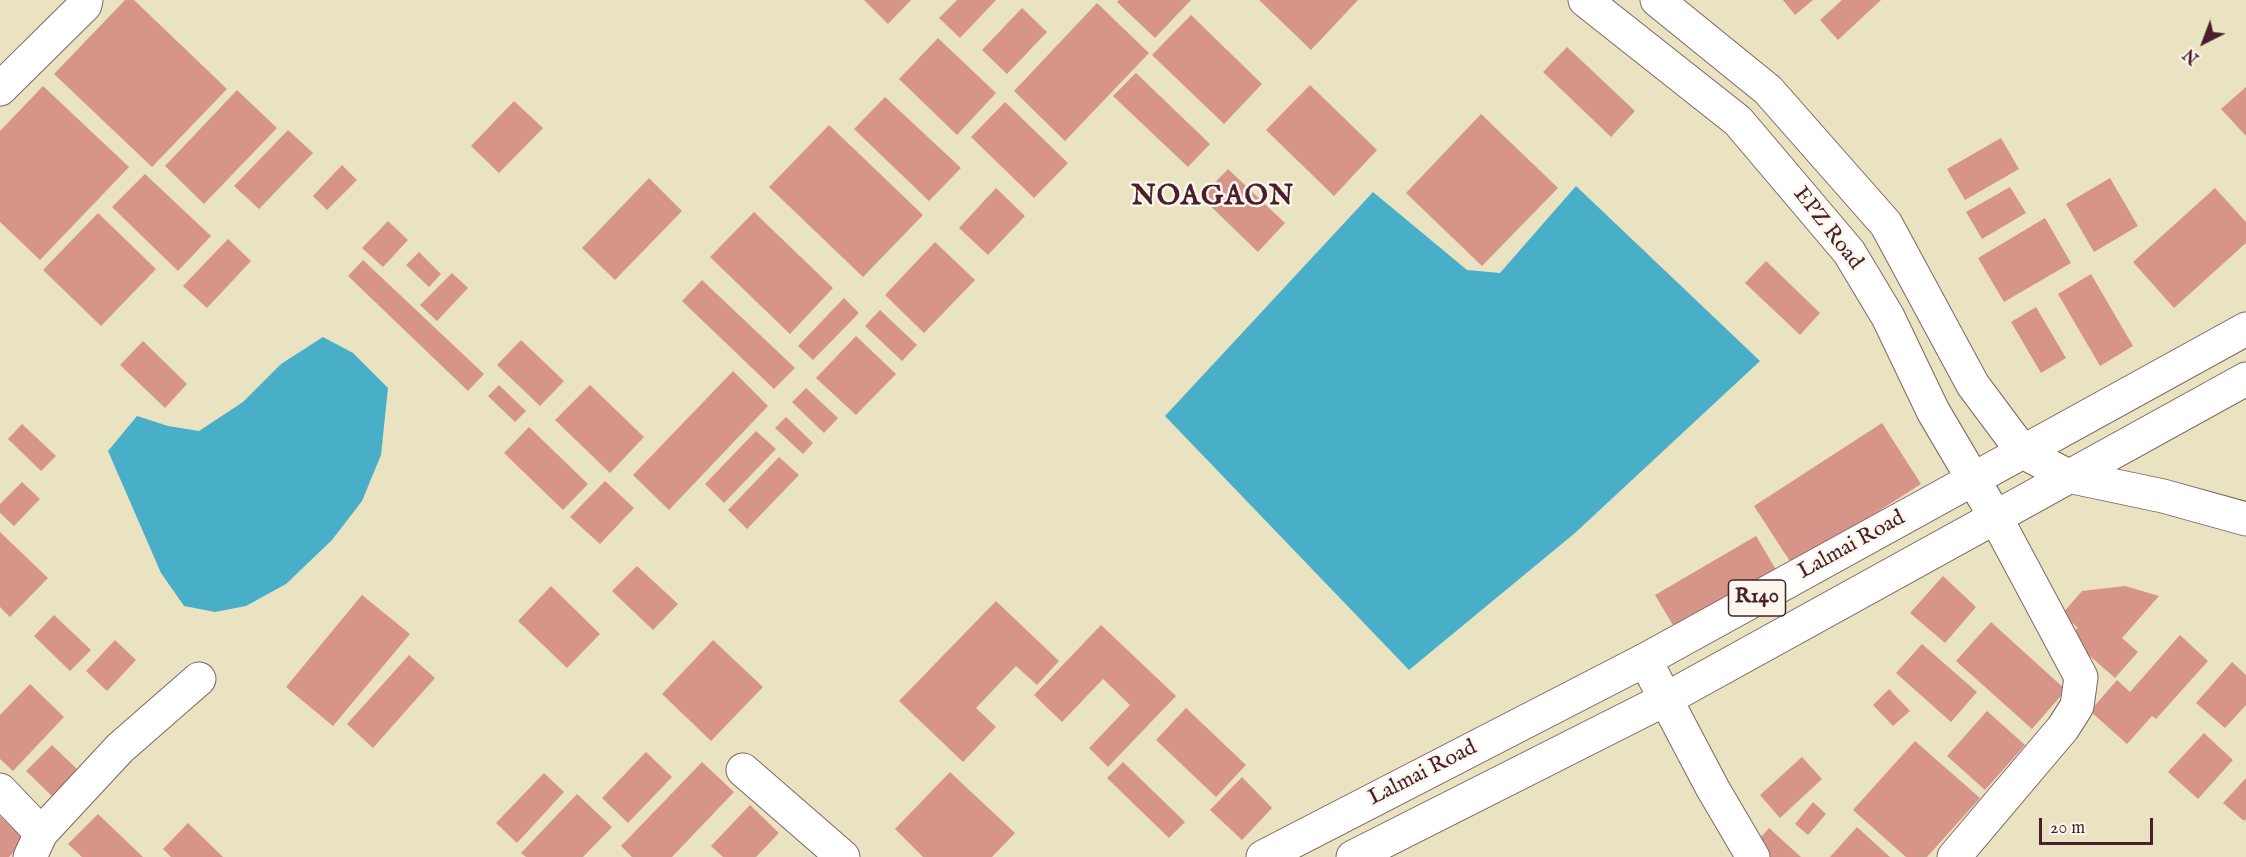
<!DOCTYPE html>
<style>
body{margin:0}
#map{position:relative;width:2246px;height:857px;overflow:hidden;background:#e9e3c1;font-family:"IM FELL English",serif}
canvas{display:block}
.north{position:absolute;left:2174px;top:12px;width:60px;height:60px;-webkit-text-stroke:4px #fbf7ec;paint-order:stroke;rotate:222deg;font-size:16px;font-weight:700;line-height:24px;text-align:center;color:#4a1f2b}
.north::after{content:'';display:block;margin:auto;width:21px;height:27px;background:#4a1f2b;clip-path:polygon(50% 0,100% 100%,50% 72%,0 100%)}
.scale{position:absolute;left:2039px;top:818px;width:114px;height:27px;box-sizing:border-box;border:3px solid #4a1f2b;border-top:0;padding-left:8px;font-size:18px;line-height:21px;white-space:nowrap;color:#4a1f2b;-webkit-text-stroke:4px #fbf7ec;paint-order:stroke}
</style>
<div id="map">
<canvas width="2246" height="857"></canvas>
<div class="north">N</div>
<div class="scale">20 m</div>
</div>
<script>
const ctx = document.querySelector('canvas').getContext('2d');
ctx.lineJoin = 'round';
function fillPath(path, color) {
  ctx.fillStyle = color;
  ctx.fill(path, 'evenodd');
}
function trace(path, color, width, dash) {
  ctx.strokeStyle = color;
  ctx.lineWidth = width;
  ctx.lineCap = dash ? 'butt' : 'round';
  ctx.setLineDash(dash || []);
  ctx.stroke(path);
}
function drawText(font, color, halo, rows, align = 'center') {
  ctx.font = font + ' "IM FELL English",serif';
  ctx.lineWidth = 5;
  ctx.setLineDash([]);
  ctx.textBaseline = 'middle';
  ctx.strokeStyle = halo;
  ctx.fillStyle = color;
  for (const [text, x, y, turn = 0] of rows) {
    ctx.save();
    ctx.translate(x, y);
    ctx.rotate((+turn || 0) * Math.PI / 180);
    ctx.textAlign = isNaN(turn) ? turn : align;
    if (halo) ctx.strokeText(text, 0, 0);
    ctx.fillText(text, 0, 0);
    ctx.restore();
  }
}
fillPath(new Path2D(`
 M1576 186 1760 361 1575 533 1409 670 1165 416 1373 192 1467 270 1500 273Z
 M323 337 353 353 388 388 381 455 362 501 332 540 286 584 246 606 215 612 184 606 161 573 108 451 137 416 168 426 199 431 243 402 281 364Z`), '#49aec8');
fillPath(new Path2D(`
 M125 0H134L227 89 152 167 54 74Z
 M864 0H911L888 24Z
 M957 0H996L960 38 939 18Z
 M1119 0H1191L1155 38 1117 2Z
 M1259 0H1358L1311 50Z
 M1783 0H1813L1795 15Z
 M1842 0H1881L1838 40 1820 20Z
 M1097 3 1149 53 1065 141 1014 91Z
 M1022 8 1047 32 1007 74 982 50Z
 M1191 15 1262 84 1224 124 1152 55Z
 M938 38 996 93 957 135 899 79Z
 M1567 47 1635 111 1611 137 1543 72Z
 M1136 73 1210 144 1188 167 1113 96Z
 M1310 85 1377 150 1334 196 1266 130Z
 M43 86 129 167 40 260 0 222V131Z
 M2246 87V136L2221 109Z
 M237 90 277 128 204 204 165 166Z
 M885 97 961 168 929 201 854 129Z
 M514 101 543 128 499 173 471 146Z
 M1005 102 1068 163 1034 198 971 137Z
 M1481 114 1558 188 1482 266 1406 193Z
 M829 125 923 215 863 277 769 187Z
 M288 130 313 153 259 209 234 186Z
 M2001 138 2019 169 1965 200 1947 169Z
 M342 165 357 180 327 210 313 196Z
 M1228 169 1285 223 1258 252 1201 197Z
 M145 174 211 236 178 271 112 207Z
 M649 178 682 211 615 280 582 248Z
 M2110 178 2138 226 2094 252 2066 204Z
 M2010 187 2026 213 1982 239 1966 212Z
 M996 188 1025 216 988 255 959 228Z
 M2215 188 2246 222V243L2174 308 2133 262Z
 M754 212 833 288 790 334 710 257Z
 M98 213 156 269 101 326 43 270Z
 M2045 218 2071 263 2004 302 1978 258Z
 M388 221 408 240 383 267 362 248Z
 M228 239 251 261 207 308 183 286Z
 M935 242 975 280 924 333 885 295Z
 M419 252 441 274 429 287 406 265Z
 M363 260 484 374 468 391 348 276Z
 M1766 261 1820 313 1800 335 1745 283Z
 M452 273 468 288 437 321 420 305Z
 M2091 274 2133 346 2100 366 2058 294Z
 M702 280 795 368 774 389 682 301Z
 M844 298 859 313 813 360 798 346Z
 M2036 307 2066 358 2041 373 2011 322Z
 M880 310 917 345 902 361 865 326Z
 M856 336 896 374 856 415 816 378Z
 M521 340 564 381 540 406 497 365Z
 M143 341 187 384 165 408 120 365Z
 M733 371 768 406 669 510 633 475Z
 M499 385 526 411 515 422 488 396Z
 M590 385 644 437 610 473 555 420Z
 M806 388 838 418 824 433 792 402Z
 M786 417 813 443 803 454 775 428Z
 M1882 423 1921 484 1793 566 1754 506Z
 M22 424 56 456 41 471 8 439Z
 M529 427 588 484 563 510 504 453Z
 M756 431 776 449 724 503 705 484Z
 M779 457 799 475 747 529 728 510Z
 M605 481 634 508 600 544 570 517Z
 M22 482 40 499 14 526 0 513V504Z
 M0 532 48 578 10 617 0 607Z
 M1756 536 1781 578 1680 637 1655 595Z
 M637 566 678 604 653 630 612 591Z
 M1943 576 1976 607 1945 643 1910 613Z
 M551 586 600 634 567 668 518 621Z
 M2125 586 2159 596 2122 638 2138 652 2115 678 2068 637 2078 628 2062 614 2082 591Z
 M362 595 410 634 333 726 286 687Z
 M996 601 1059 661 1037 685 1016 666 976 708 996 727 963 762 899 701Z
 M54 615 91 650 70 671 34 636Z
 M1991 622 2066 690 2032 729 1956 661Z
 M1101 625 1176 696 1108 767 1089 748 1130 705 1103 679 1062 722 1034 695Z
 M2180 635 2208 661 2156 719 2152 716 2127 744 2090 711 2117 680 2130 692Z
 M115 640 136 660 107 691 86 671Z
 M713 640 763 687 711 741 662 694Z
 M1922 644 1977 692 1951 722 1896 673Z
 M409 655 435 678 373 748 347 724Z
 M2232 662 2246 675V705L2225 728 2196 703Z
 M30 684 64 717 13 771 0 759V715Z
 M1889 689 1910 711 1893 726 1873 705Z
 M1186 708 1246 765 1216 797 1156 740Z
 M1987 711 2025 745 1985 790 1947 756Z
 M2204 733 2233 760 2198 799 2168 772Z
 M1915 741 1980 798 1927 857H1906L1853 810Z
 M52 745 79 771 53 797 26 771Z
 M646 752 672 777 628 823 602 798Z
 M1802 757 1822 779 1780 818 1760 795Z
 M702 762 734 792 672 857H632L621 846Z
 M1123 762 1185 822 1169 838 1107 778Z
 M950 772 1015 833 992 857H923L895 829Z
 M544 773 564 792 517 843 496 823Z
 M1242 777 1272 808 1242 840 1210 810Z
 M2246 778V819L2244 821 2223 803Z
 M577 794 612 827 583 857H526L521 853Z
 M1813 802 1826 814 1808 835 1795 824Z
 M750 805 779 833 756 857H723L711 846Z
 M98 814 143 857H82L68 844Z
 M0 816 25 840 9 857H0Z
 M188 823 223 857H171L163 849Z
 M1857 827 1890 857H1830Z
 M1769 828 1801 857H1766L1753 846Z`), '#d7958a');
const street = new Path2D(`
 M0 89 85 5 86 0
 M1645 660 1713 789 1753 857
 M743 770 843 857
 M0 790 41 833
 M30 857 41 833 120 748 199 679
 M1954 857 2063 728 2077 706 2081 677 1996 518`);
const secondary = new Path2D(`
 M1585 0 1738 121 1849 252 1888 317 1933 411 1996 518
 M1657 0 1768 90 1886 224 1973 385 2023 452 2068 476 2163 496 2246 519`);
const primary = new Path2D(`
 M1263 857 1645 660 2246 329
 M1353 857 1666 699 2246 379`);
trace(street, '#826460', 35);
trace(secondary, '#826460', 35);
trace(primary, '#826460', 35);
trace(street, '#fff', 33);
trace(secondary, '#fff', 33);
trace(primary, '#fff', 33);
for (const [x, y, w] of [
 [1757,598,57]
]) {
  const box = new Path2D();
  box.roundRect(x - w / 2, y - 18, w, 36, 4.5);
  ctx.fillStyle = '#fbf7ec';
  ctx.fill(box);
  trace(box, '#4a1f2b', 1.5);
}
drawText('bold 21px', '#4a1f2b', null, [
 ["R140",1757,598]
]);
drawText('22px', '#4a1f2b', '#fbf7ec', [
 ["EPZ Road",1827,229,52],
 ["Lalmai Road",1852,546,-29],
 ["Lalmai Road",1423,774,-27]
]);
ctx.letterSpacing = '1.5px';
drawText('bold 28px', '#4a1f2b', '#fbf7ec', [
 ["NOAGAON",1213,198]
]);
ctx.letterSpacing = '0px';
</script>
